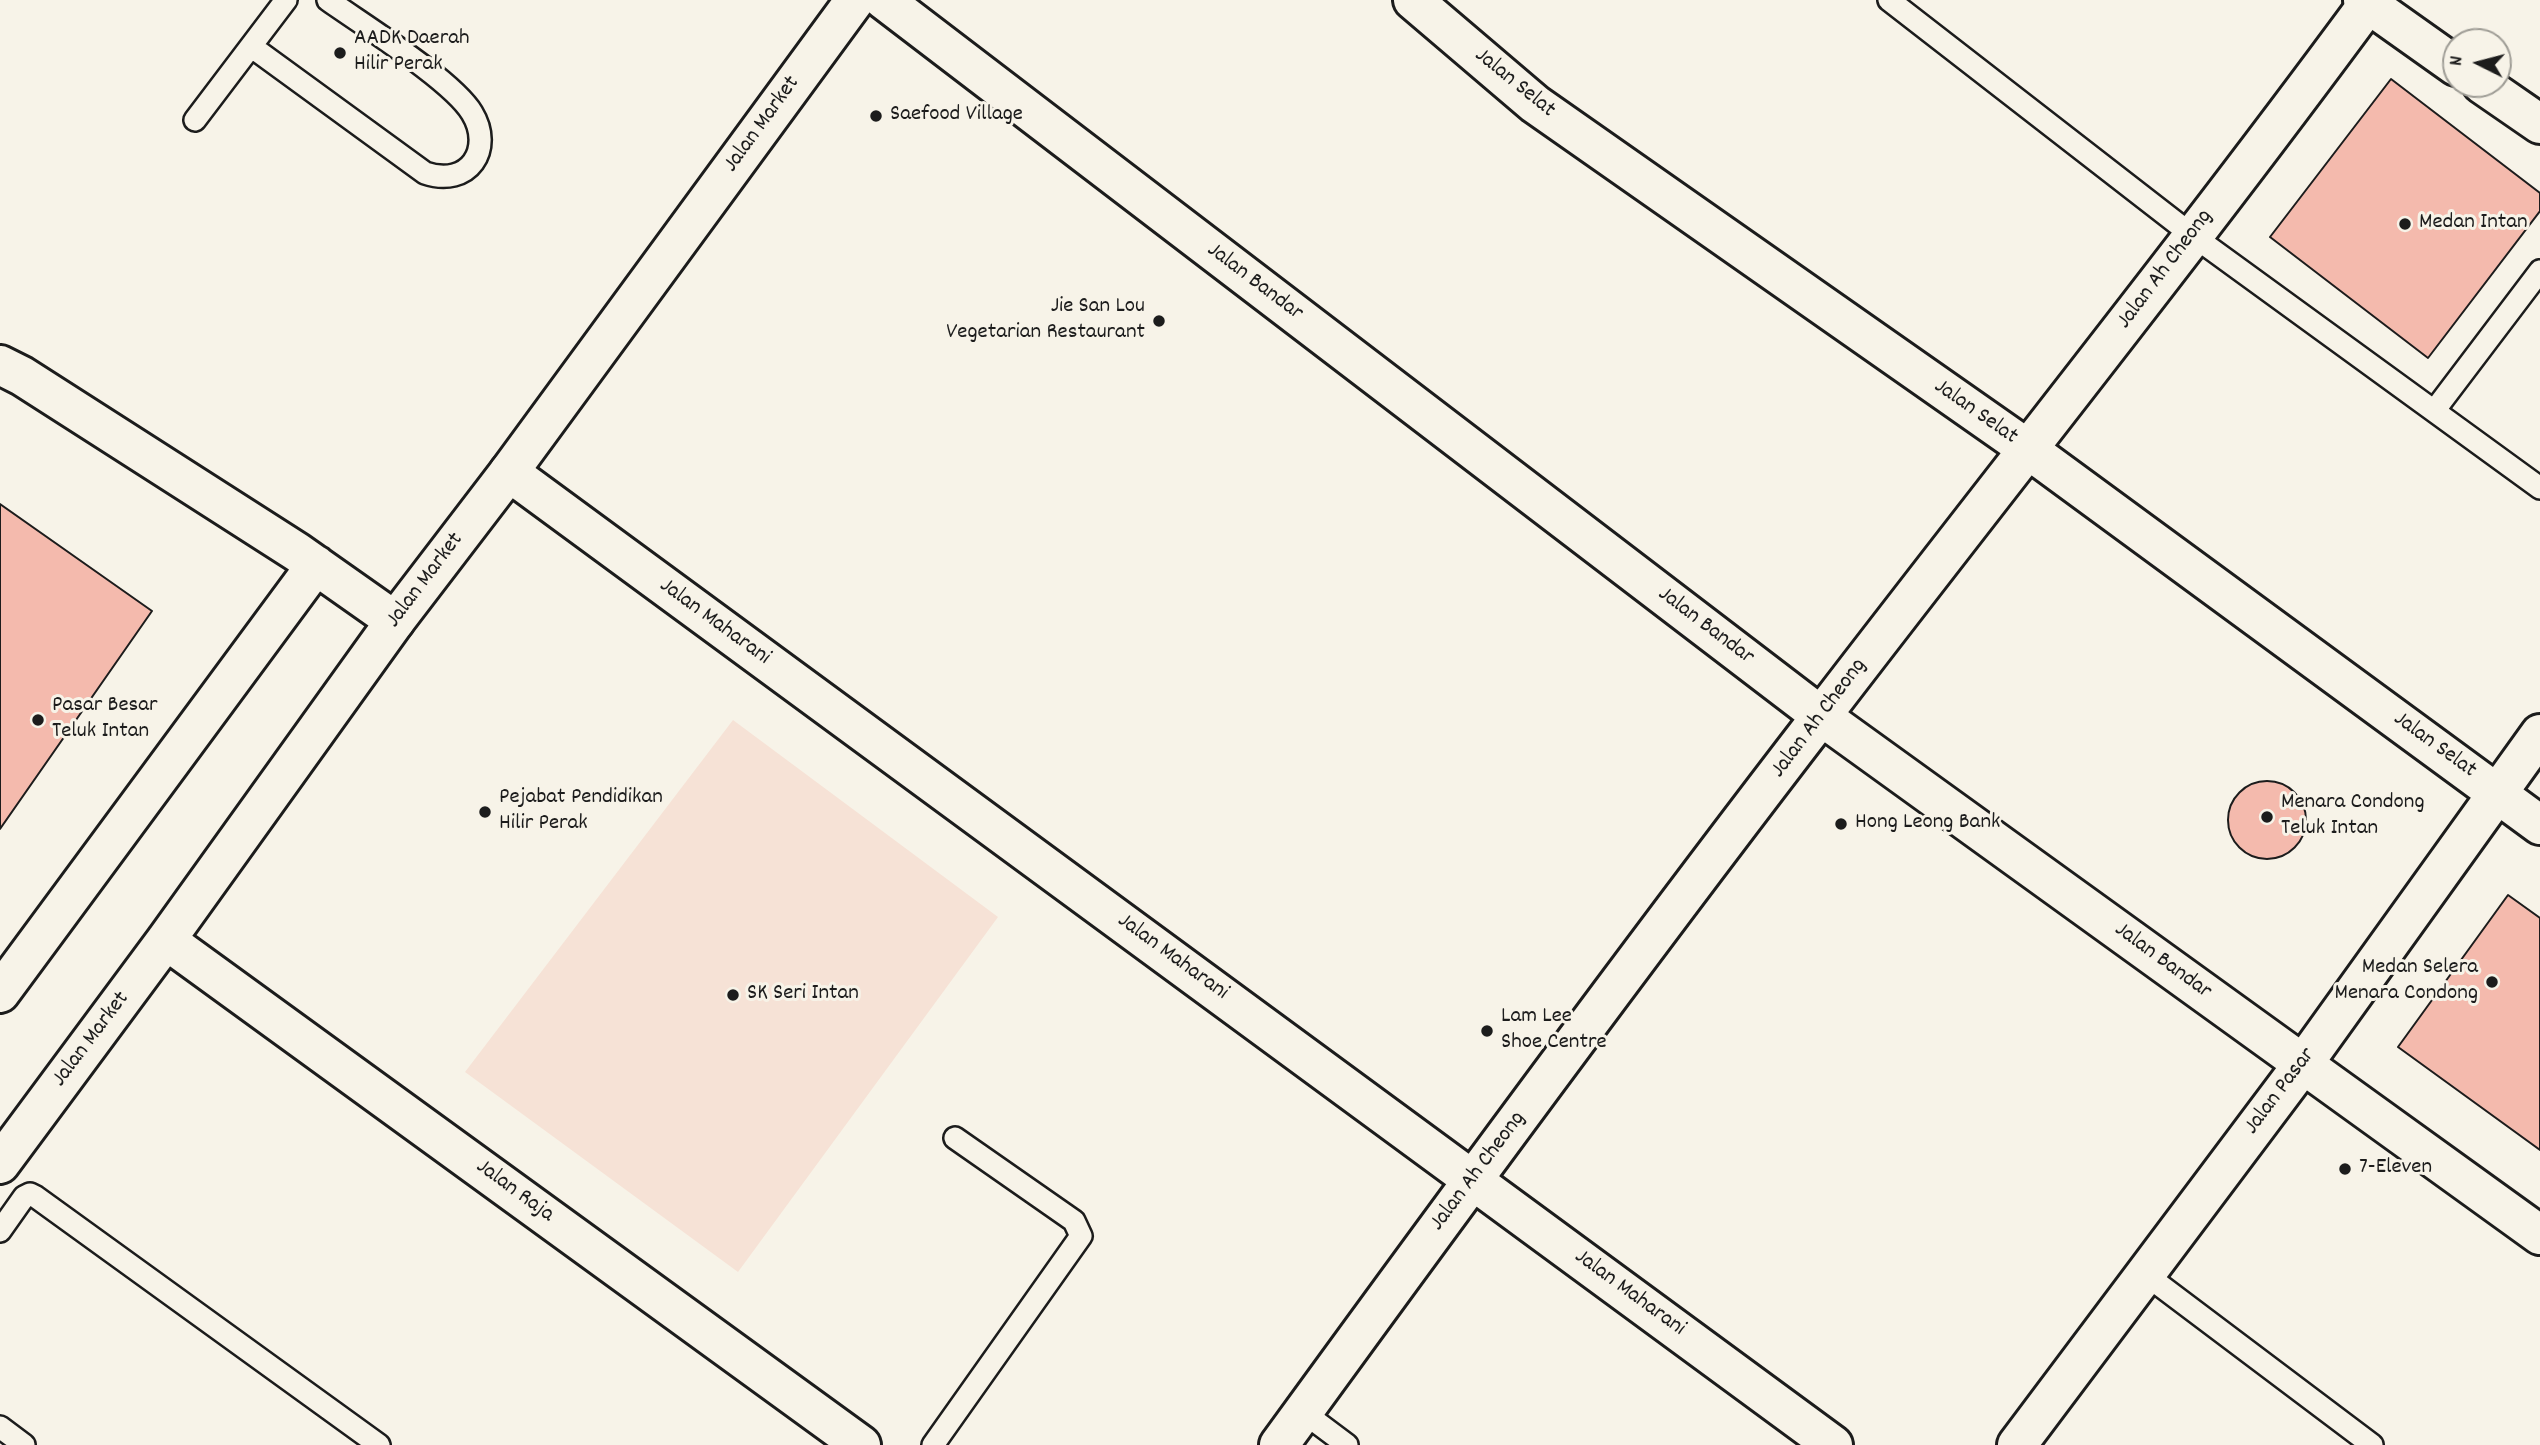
<!DOCTYPE html>
<style>
body{margin:0}
#map{position:relative;width:2540px;height:1445px;overflow:hidden;background:#f7f3e8;font-family:Dekko,sans-serif}
canvas{display:block}
.north{position:absolute;left:2442px;top:28px;width:70px;height:70px;box-sizing:border-box;background:#f7f3e8;border:2px solid #9f9d96;border-radius:50%;rotate:276deg;font-size:19px;font-weight:700;line-height:28px;text-align:center;color:#1c1c1c}
.north::after{content:'';display:block;margin:auto;width:24px;height:32px;background:#1c1c1c;clip-path:polygon(50% 0,100% 100%,50% 72%,0 100%)}
</style>
<div id="map">
<canvas width="2540" height="1445"></canvas>
<div class="north">N</div>
</div>
<script>
const ctx = document.querySelector('canvas').getContext('2d');
ctx.lineJoin = 'round';
function fillPath(path, color) {
  ctx.fillStyle = color;
  ctx.fill(path, 'evenodd');
}
function trace(path, color, width, dash) {
  ctx.strokeStyle = color;
  ctx.lineWidth = width;
  ctx.lineCap = dash ? 'butt' : 'round';
  ctx.setLineDash(dash || []);
  ctx.stroke(path);
}
function drawText(font, color, halo, rows, align = 'center') {
  ctx.font = font + ' Dekko,sans-serif';
  ctx.lineWidth = 6;
  ctx.setLineDash([]);
  ctx.textBaseline = 'middle';
  ctx.strokeStyle = halo;
  ctx.fillStyle = color;
  for (const [text, x, y, turn = 0] of rows) {
    ctx.save();
    ctx.translate(x, y);
    ctx.rotate((+turn || 0) * Math.PI / 180);
    ctx.textAlign = isNaN(turn) ? turn : align;
    if (halo) ctx.strokeText(text, 0, 0);
    ctx.fillText(text, 0, 0);
    ctx.restore();
  }
}
fillPath(new Path2D(`
 M733 720 998 917 738 1272 465 1072Z`), '#f6e2d6');
const building = new Path2D(`
 M2391 79 2540 193V211L2428 358 2270 237Z
 M0 504 152 611 0 829Z
 M2228 820a39 39 0 1 1 78 0a39 39 0 1 1-78 0Z
 M2508 895 2540 918V1150L2398 1047Z`);
fillPath(building, '#f4baad');
trace(building, '#1c1c1c', 2);
const service = new Path2D(`
 M1889 0 2192 235 2540 488
 M252 47 425 173C469 188 494 149 472 113 452 80 363 25 328 0
 M195 120 286 0
 M2434 411 2540 271
 M0 1231 24 1197 30 1194 36 1197 379 1445
 M2145 1274 2372 1445
 M1303 1412 1347 1445
 M0 1427 24 1445
 M933 1445 1081 1236 1074 1221 955 1138`);
const minor = new Path2D(`
 M2363 0 2456 66
 M2482 84 2540 124
 M0 365 22 376 297 552 395 621
 M509 472 1833 1445
 M0 993 316 565`);
const tertiary = new Path2D(`
 M884 0 1821 716 2303 1064
 M1413 0 1535 104 2029 450 2540 825
 M166 940 861 1445
 M0 1164 166 940 395 621 509 472 855 0`);
const secondary = new Path2D(`
 M2303 1064 2540 1235
 M1279 1445C1457 1200 1637 955 1822 715 2005 476 2193 242 2371 0
 M2017 1445 2303 1064 2540 734`);
trace(service, '#1c1c1c', 26);
trace(minor, '#1c1c1c', 44);
trace(tertiary, '#1c1c1c', 44);
trace(secondary, '#1c1c1c', 44);
trace(service, '#f7f3e8', 21);
trace(minor, '#f7f3e8', 38);
trace(tertiary, '#f7f3e8', 38);
trace(secondary, '#f7f3e8', 38);
for (const [x, y, r, color] of [
 [340,53,7,"#1c1c1c"],
 [876,116,7,"#1c1c1c"],
 [2405,224,7,"#1c1c1c"],
 [1159,321,7,"#1c1c1c"],
 [38,720,7,"#1c1c1c"],
 [485,812,7,"#1c1c1c"],
 [2267,817,7,"#1c1c1c"],
 [1841,824,7,"#1c1c1c"],
 [2492,982,7,"#1c1c1c"],
 [733,995,7,"#1c1c1c"],
 [1487,1031,7,"#1c1c1c"],
 [2345,1169,7,"#1c1c1c"]
]) {
  const dot = new Path2D();
  dot.arc(x, y, r, 0, 2 * Math.PI);
  ctx.fillStyle = color;
  ctx.fill(dot);
  trace(dot, '#f7f3e8', 2.5);
}
drawText('23px', '#1c1c1c', '#f7f3e8', [
 ["AADK Daerah",354,40],
 ["Hilir Perak",354,66],
 ["Saefood Village",890,116],
 ["Medan Intan",2419,224],
 ["Jie San Lou",1145,308,"right"],
 ["Vegetarian Restaurant",1145,334,"right"],
 ["Pasar Besar",52,707],
 ["Teluk Intan",52,733],
 ["Pejabat Pendidikan",499,799],
 ["Hilir Perak",499,825],
 ["Menara Condong",2281,804],
 ["Teluk Intan",2281,830],
 ["Hong Leong Bank",1855,824],
 ["Medan Selera",2478,969,"right"],
 ["Menara Condong",2478,995,"right"],
 ["SK Seri Intan",747,995],
 ["Lam Lee",1501,1018],
 ["Shoe Centre",1501,1044],
 ["7-Eleven",2359,1169]
], 'left');
drawText('23px', '#1c1c1c', '#f7f3e8', [
 ["Jalan Selat",1514,84,39],
 ["Jalan Market",763,125,-54],
 ["Jalan Ah Cheong",2166,270,-53],
 ["Jalan Bandar",1254,283,37],
 ["Jalan Selat",1975,413,35],
 ["Jalan Market",426,581,-53],
 ["Jalan Maharani",714,623,36],
 ["Jalan Bandar",1705,627,37],
 ["Jalan Ah Cheong",1820,719,-53],
 ["Jalan Selat",2434,746,36],
 ["Jalan Maharani",1172,958,36],
 ["Jalan Bandar",2162,962,36],
 ["Jalan Market",92,1040,-53],
 ["Jalan Pasar",2281,1092,-53],
 ["Jalan Ah Cheong",1479,1172,-53],
 ["Jalan Raja",514,1192,36],
 ["Jalan Maharani",1629,1294,36]
]);
</script>
